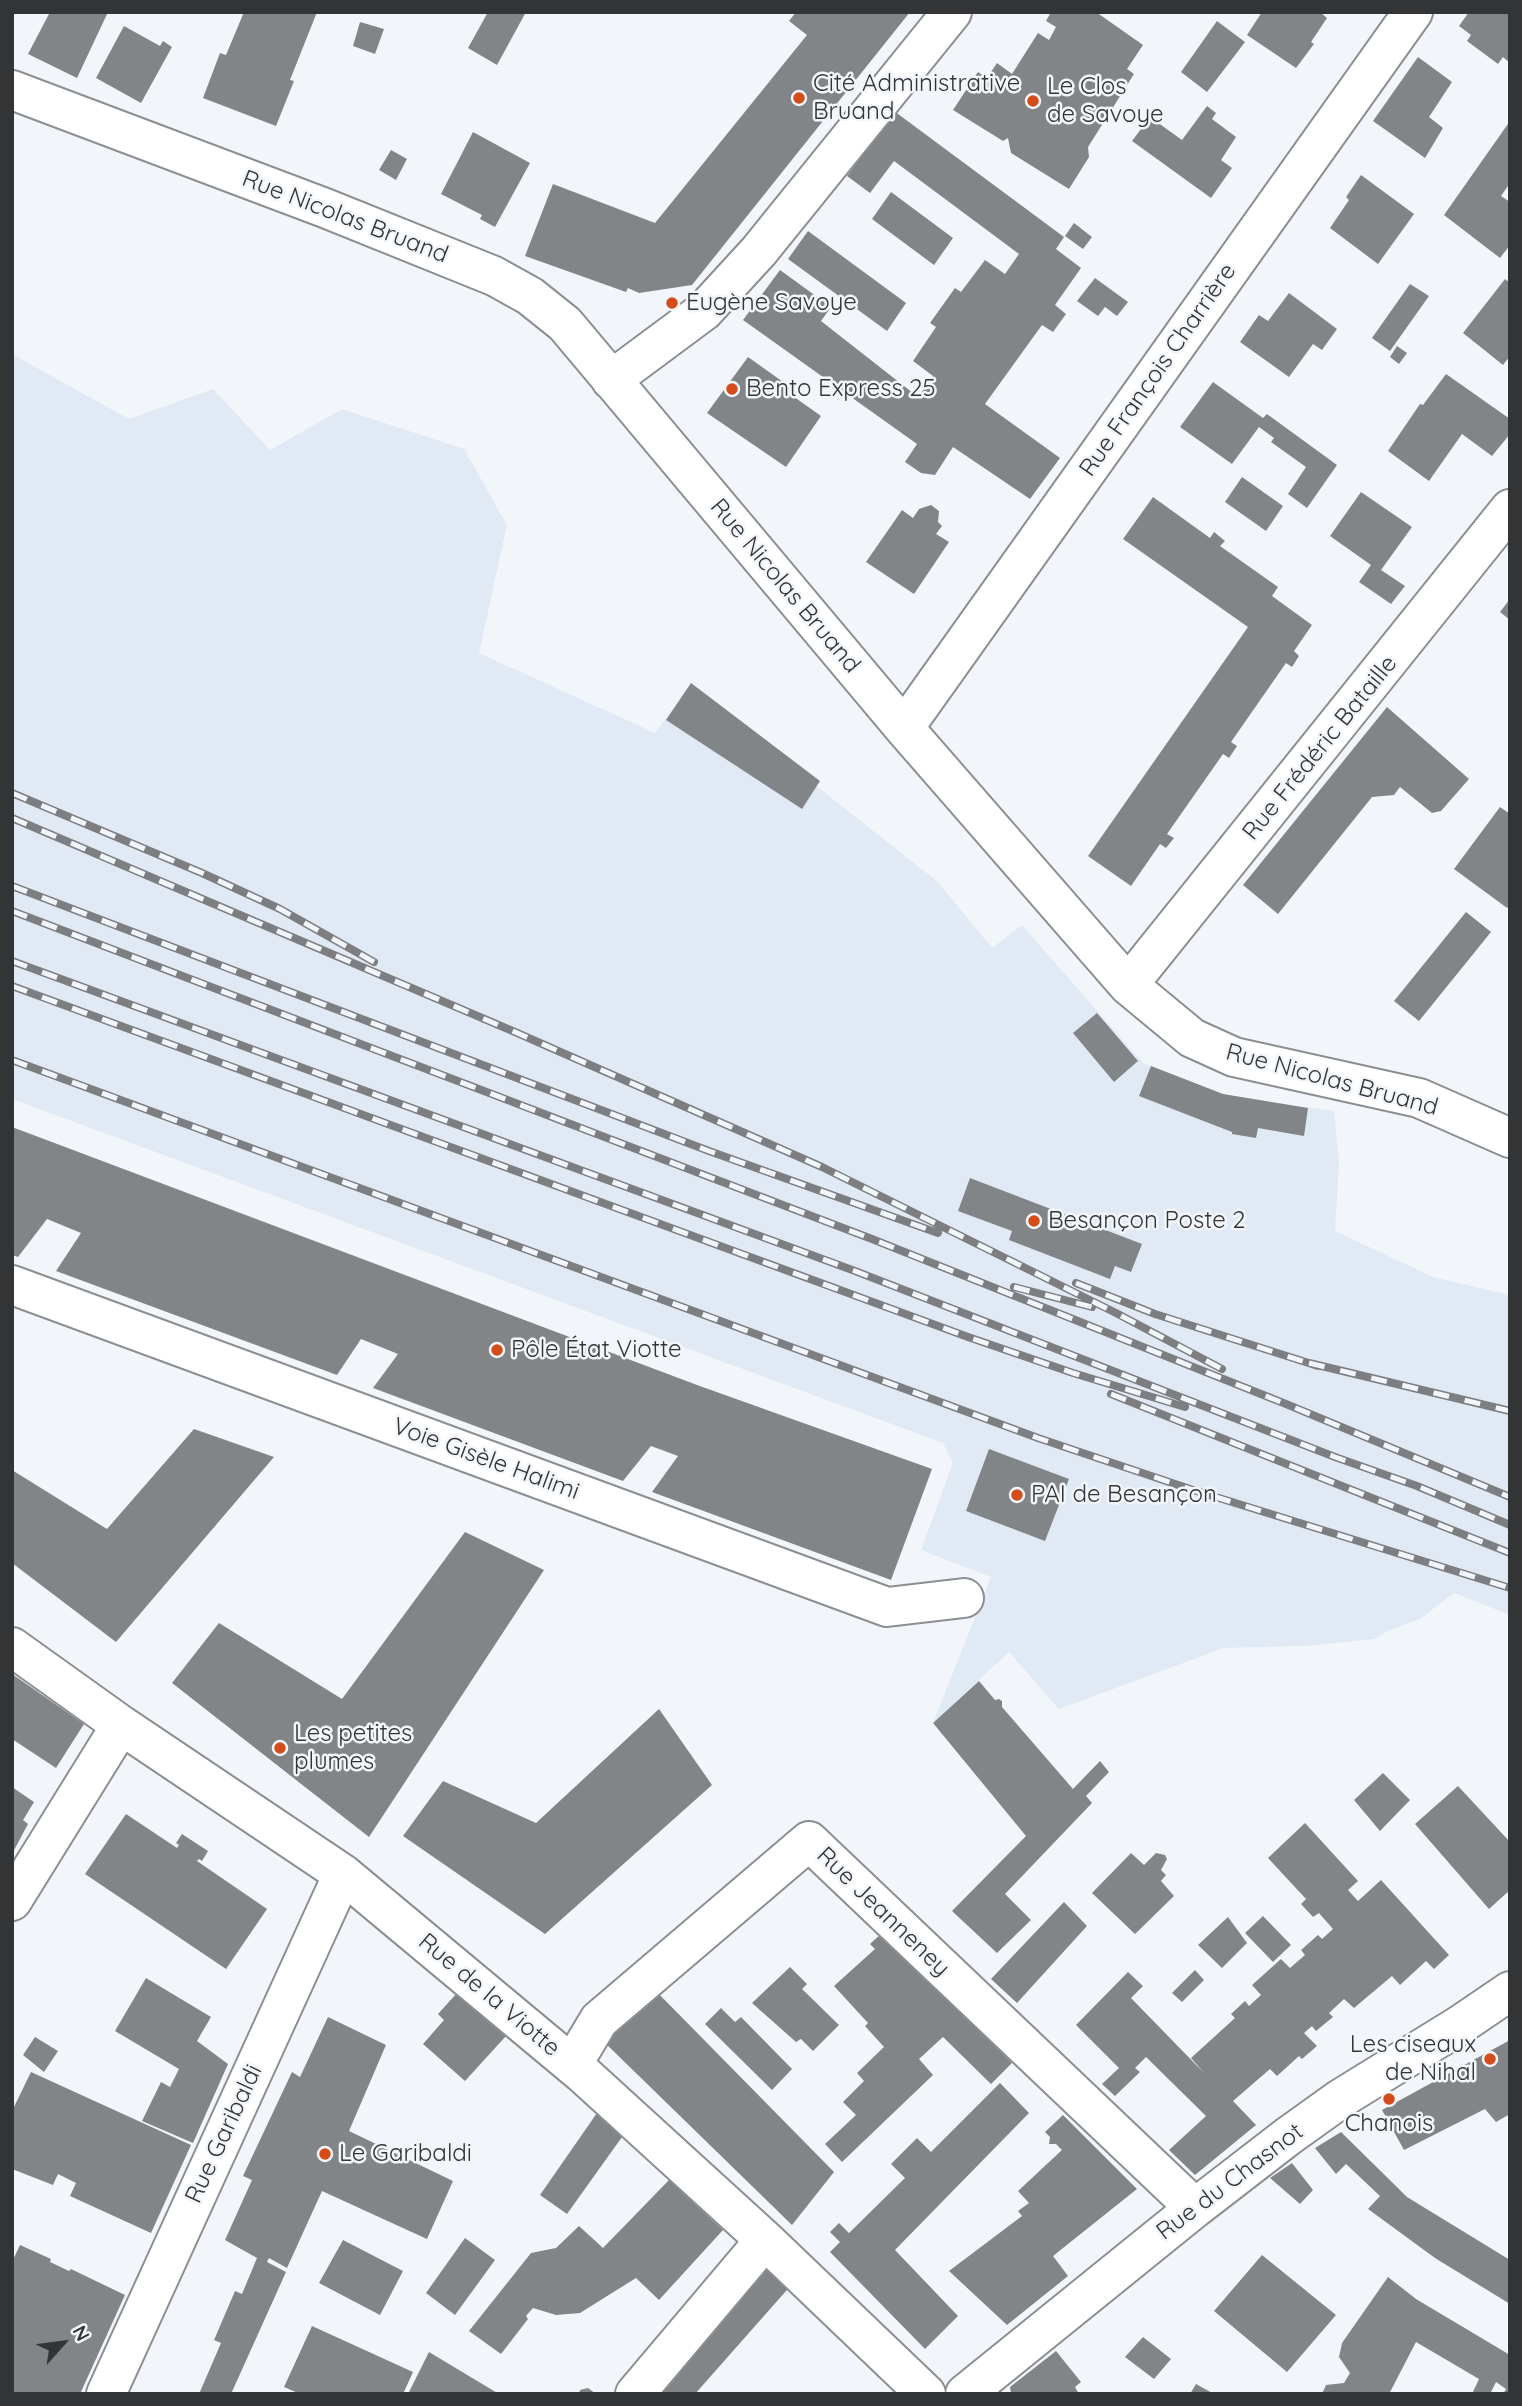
<!DOCTYPE html>
<meta charset="utf-8">
<style>
body{margin:0}
#map{position:relative;width:1522px;height:2406px;overflow:hidden;background:#f2f6fa;font-family:Quicksand,sans-serif}
canvas{display:block}
.frame{position:absolute;inset:0;border:14px solid #333436;pointer-events:none}
.north{position:absolute;left:28px;top:2308px;width:70px;height:70px;-webkit-text-stroke:5px #f2f6fa;paint-order:stroke;rotate:62deg;font-size:19px;font-weight:700;line-height:28px;text-align:center;color:#333436}
.north::after{content:'';display:block;margin:auto;width:24px;height:32px;background:#333436;clip-path:polygon(50% 0,100% 100%,50% 72%,0 100%)}
</style>
<div id="map">
<canvas width="1522" height="2406"></canvas>
<div class="frame"></div>
<div class="north">N</div>
</div>
<script>
const ctx = document.querySelector('canvas').getContext('2d');
ctx.lineJoin = 'round';
function fillPath(path, color) {
  ctx.fillStyle = color;
  ctx.fill(path, 'evenodd');
}
function trace(path, color, width, dash) {
  ctx.strokeStyle = color;
  ctx.lineWidth = width;
  ctx.lineCap = dash ? 'butt' : 'round';
  ctx.setLineDash(dash || []);
  ctx.stroke(path);
}
function drawText(font, color, halo, rows, align = 'center') {
  ctx.font = font + ' Quicksand,sans-serif';
  ctx.lineWidth = 5;
  ctx.setLineDash([]);
  ctx.textBaseline = 'middle';
  ctx.strokeStyle = halo;
  ctx.fillStyle = color;
  for (const [text, x, y, turn = 0] of rows) {
    ctx.save();
    ctx.translate(x, y);
    ctx.rotate((+turn || 0) * Math.PI / 180);
    ctx.textAlign = isNaN(turn) ? turn : align;
    if (halo) ctx.strokeText(text, 0, 0);
    ctx.fillText(text, 0, 0);
    ctx.restore();
  }
}
fillPath(new Path2D(`
 M12 354 129 419 213 389 270 450 342 409 464 449 507 525 479 653 655 733 690 686 938 882 992 948 1022 925 1143 1063 1228 1096 1334 1111 1339 1163 1335 1231 1433 1277 1510 1295V1615L1454 1593 1420 1619 1390 1630 1374 1639 1307 1646 1224 1648 1059 1709 1009 1652 933 1723 991 1577 921 1550 953 1463 943 1443 12 1099Z`), '#e1eaf4');
fillPath(new Path2D(`
 M50 12H108L77 78 28 54Z
 M244 12H317L290 80 294 81 276 126 203 98 220 53 226 55Z
 M488 12H526L497 65 468 48Z
 M796 12H910L692 285 639 293 628 288 626 292 525 256 553 184 655 223 807 35 789 21Z
 M1051 12H1096L1143 45 1127 69 1134 74 1088 147 1089 157 1069 189 1011 153 1008 138 1003 141 953 110 978 72 987 78 997 63 1012 74 1038 33 1049 40 1056 27 1046 21Z
 M1262 12H1320L1327 18 1311 42 1314 44 1296 68 1247 35Z
 M1469 12H1510V63L1503 57 1498 64 1467 41 1471 35 1459 26Z
 M1217 21 1245 42 1207 92 1181 72Z
 M360 22 384 29 375 54 353 46Z
 M124 26 160 46 163 41 172 47 141 103 96 78Z
 M1418 57 1452 82 1429 117 1443 128 1425 158 1373 121Z
 M1207 106 1216 113 1212 119 1236 137 1221 160 1232 168 1211 198 1132 141 1150 117 1182 140Z
 M894 111 1064 237 1056 249 1081 268 1055 305 1066 314 1053 332 1042 325 985 404 1060 458 1030 499 953 447 935 475 921 473 905 462 917 444 743 320 780 270 831 307 821 321 918 397 933 376 913 361 936 327 930 323 955 288 961 292 985 260 1005 274 1019 254 894 161 870 193 847 176Z
 M1510 121V183L1501 196 1510 202V245L1500 258 1444 215Z
 M473 132 530 163 495 227 480 219 482 215 441 194Z
 M391 150 407 159 396 180 379 170Z
 M1361 175 1414 214 1378 264 1330 228 1349 200 1346 197Z
 M891 192 953 238 934 265 872 219Z
 M1074 223 1092 237 1083 249 1065 236Z
 M808 231 906 303 887 331 788 259Z
 M1095 278 1128 302 1117 316 1105 307 1098 316 1077 301Z
 M1505 279 1510 283V356L1503 365 1463 333Z
 M1410 284 1429 296 1390 351 1372 338Z
 M1289 293 1337 329 1322 350 1313 344 1289 377 1240 342 1259 315 1268 321Z
 M1397 346 1407 353 1399 364 1390 357Z
 M748 357 793 389 790 394 821 416 786 467 707 413Z
 M1446 374 1510 419V434L1492 456 1462 434 1429 481 1388 451 1420 404 1423 405Z
 M1213 382 1263 418 1267 414 1337 465 1307 508 1288 494 1306 467 1271 442 1274 438 1259 427 1232 464 1180 427Z
 M1242 477 1283 506 1266 531 1225 502Z
 M1361 492 1412 527 1381 570 1405 586 1391 604 1359 582 1371 565 1330 536Z
 M1153 497 1210 538 1214 532 1225 541 1220 546 1278 587 1272 596 1312 625 1294 651 1299 656 1292 667 1286 663 1231 742 1237 746 1229 758 1223 754 1167 834 1174 838 1166 848 1160 844 1131 886 1088 856 1248 627 1123 539Z
 M931 505 939 511 938 522 942 526 936 534 949 542 914 594 866 562 902 510 913 518 919 509Z
 M1510 599V620L1500 612Z
 M691 683 820 781 802 809 666 720Z
 M1387 707 1469 779 1441 811 1432 813 1400 787 1394 795 1372 797 1278 914 1243 885Z
 M1500 807 1510 814V904L1507 908 1454 869Z
 M1466 912 1491 932 1419 1021 1394 1001Z
 M1097 1013 1138 1061 1114 1082 1073 1033Z
 M1151 1066 1223 1094 1308 1108 1304 1136 1258 1128 1256 1138 1232 1134V1132L1139 1096Z
 M12 1127 697 1385 932 1469 891 1580 652 1492 678 1456 651 1446 623 1481 373 1388 398 1354 361 1339 337 1375 56 1271 81 1233 47 1219 18 1257 12 1255Z
 M970 1178 1142 1244 1131 1272 1115 1266 1110 1279 1009 1240 1012 1231 958 1211Z
 M194 1429 274 1457 116 1642 12 1563V1470L107 1529Z
 M989 1449 1069 1479 1045 1541 966 1511Z
 M465 1532 544 1570 369 1837 172 1683 219 1623 342 1699Z
 M12 1674 84 1724 56 1768 12 1739Z
 M979 1681 995 1700 999 1699 1002 1701V1707L1073 1789 1100 1761 1109 1772 1086 1796 1092 1803 1005 1894 1031 1920 997 1953 952 1911 1026 1836 933 1723Z
 M659 1709 712 1785 545 1934 403 1836 443 1781 536 1823Z
 M1383 1773 1410 1800 1380 1831 1354 1800Z
 M1458 1786 1510 1842V1890L1489 1909 1415 1824Z
 M12 1787 34 1802 23 1820 28 1824 12 1854Z
 M126 1814 177 1848 179 1845 176 1843 182 1834 208 1851 202 1861 199 1859 197 1861 267 1909 226 1969 85 1874Z
 M1305 1823 1358 1881 1348 1890 1358 1901 1381 1880 1449 1955 1434 1969 1426 1961 1400 1985 1392 1976 1354 2008 1344 1999 1329 2013 1333 2017 1316 2031 1312 2026 1304 2033 1317 2046 1302 2059 1299 2056 1277 2076 1270 2069 1233 2101 1256 2125 1195 2175 1169 2150 1206 2116 1146 2057 1135 2068 1140 2072 1115 2096 1102 2084 1119 2068 1076 2025 1128 1972 1143 1986 1131 1998 1204 2073 1191 2058 1235 2018 1231 2014 1245 2001 1249 2006 1261 1995 1252 1985 1281 1959 1290 1968 1305 1955 1301 1950 1318 1935 1322 1939 1333 1929 1319 1913 1313 1917 1301 1904 1306 1899 1268 1858Z
 M1131 1853 1144 1865 1156 1853 1165 1855 1167 1859 1161 1870 1166 1875 1161 1881 1174 1896 1135 1934 1092 1893Z
 M1064 1902 1087 1926 1017 2003 991 1979Z
 M1263 1916 1291 1945 1273 1962 1245 1933Z
 M1228 1917 1247 1943 1222 1968 1198 1945Z
 M882 1933 1012 2063 991 2084 943 2037 919 2059 933 2075 842 2162 825 2144 856 2115 843 2102 864 2081 857 2073 884 2047 865 2026 868 2023 834 1986 875 1949 870 1944Z
 M790 1967 807 1984 802 1989 839 2025 813 2051 801 2039 796 2042 752 2003Z
 M1195 1970 1204 1980 1182 2002 1172 1993Z
 M146 1978 211 2017 197 2041 228 2064 193 2143 142 2121 161 2082 170 2087 179 2069 115 2031Z
 M652 1987 834 2172 792 2225 600 2038Z
 M457 1993 506 2036 465 2081 423 2044 444 2020 438 2014Z
 M721 2008 735 2022 741 2017 792 2069 772 2090 705 2024Z
 M328 2017 386 2045 349 2131 453 2181 427 2239 322 2191 287 2268 269 2258 267 2262 286 2272 231 2394H199L221 2343 214 2340 235 2291 242 2294 257 2258 225 2240 252 2180 243 2176 292 2072 300 2077Z
 M35 2037 58 2051 44 2072 23 2055Z
 M1510 2040V2114L1496 2122 1485 2109 1404 2150 1382 2110Z
 M31 2072 191 2145 151 2233 70 2196 76 2183 58 2174 53 2185 12 2169V2111Z
 M1000 2083 1029 2113 895 2250 958 2316 925 2349 830 2252 840 2242 830 2232 839 2223 849 2233 905 2178 891 2164 917 2138 931 2152Z
 M597 2113 622 2137 567 2214 540 2195Z
 M1063 2115 1137 2189 1053 2256 1068 2276 1007 2325 949 2271 1022 2216 1018 2211 1029 2203 1018 2191 1062 2150 1056 2144H1049L1050 2137 1045 2132Z
 M1341 2132 1407 2197 1510 2260V2304L1435 2258 1368 2209 1380 2196 1346 2164 1336 2174 1315 2148Z
 M1292 2163 1313 2190 1300 2204 1270 2178Z
 M669 2180 723 2230 659 2300 636 2278 580 2313 556 2315 533 2308 526 2316 528 2319 501 2354 469 2331 531 2253 556 2248 579 2226 603 2248Z
 M465 2238 495 2260 455 2315 426 2293Z
 M343 2240 403 2271 380 2315 319 2283Z
 M20 2245 51 2259 50 2262 69 2271 71 2269 125 2295 80 2394H12V2262Z
 M1262 2255 1336 2315 1287 2372 1214 2311Z
 M759 2263 788 2289 786 2291 695 2394H663L653 2386Z
 M1388 2277 1416 2299 1510 2355V2394H1503L1506 2389 1496 2382 1490 2394H1472L1479 2379 1416 2342 1389 2394H1322L1326 2385 1344 2383 1350 2373 1339 2357 1342 2343Z
 M312 2326 413 2372 403 2394H300L284 2387Z
 M1143 2337 1171 2359 1154 2379 1125 2357Z
 M1056 2351 1081 2382 1075 2387 1079 2394H1011L1010 2387Z
 M429 2352 499 2394H408Z
 M1196 2384 1214 2394H1190Z
 M588 2388 596 2394H579L580 2390Z`), '#828588');
const minor = new Path2D(`
 M12 90 325 208 494 276 530 296 565 324 904 728 1128 985 1192 1038 1234 1057 1419 1098 1510 1138
 M611 380 704 311 759 251 952 12
 M904 728 1413 12
 M1128 985 1510 509
 M12 1285 887 1607 964 1598
 M12 1647 121 1725 343 1874 583 2074 765 2240 926 2394
 M12 1901 121 1725
 M572 2065 599 2020 809 1841 1195 2208
 M106 2394 343 1874
 M635 2394 765 2240
 M965 2394 1195 2208 1287 2137 1340 2099 1460 2025 1510 1991`);
trace(minor, '#8c8f92', 42);
trace(minor, '#fff', 38);
const rail = new Path2D(`
 M12 793 202 873 280 909 374 962
 M12 818 515 1032 822 1167 1116 1313 1222 1369
 M12 886 709 1151 938 1233
 M12 911 872 1239 1286 1404 1510 1497
 M12 961 855 1271 1335 1457 1417 1486 1510 1525
 M12 986 968 1337 1073 1373 1185 1407
 M12 1060 1038 1438 1190 1489 1510 1588
 M1076 1283 1155 1314 1318 1366
 M1014 1287 1092 1307
 M1309 1363 1510 1411
 M1111 1394 1510 1553`);
trace(rail, '#7c7e81', 8);
trace(rail, '#f2f6fa', 5, [16]);
for (const [x, y, r, color] of [
 [799,98,7,"#d44c19"],
 [1033,101,7,"#d44c19"],
 [672,303,7,"#d44c19"],
 [732,389,7,"#d44c19"],
 [1034,1221,7,"#d44c19"],
 [497,1350,7,"#d44c19"],
 [1017,1495,7,"#d44c19"],
 [280,1748,7,"#d44c19"],
 [1490,2059,7,"#d44c19"],
 [1389,2099,7,"#d44c19"],
 [325,2154,7,"#d44c19"]
]) {
  const dot = new Path2D();
  dot.arc(x, y, r, 0, 2 * Math.PI);
  ctx.fillStyle = color;
  ctx.fill(dot);
  trace(dot, '#f2f6fa', 2.5);
}
drawText('24px', '#333436', '#f2f6fa', [
 ["Cité Administrative",813,84],
 ["Bruand",813,112],
 ["Le Clos",1047,87],
 ["de Savoye",1047,115],
 ["Eugène Savoye",686,303],
 ["Bento Express 25",746,389],
 ["Besançon Poste 2",1048,1221],
 ["Pôle État Viotte",511,1350],
 ["PAI de Besançon",1031,1495],
 ["Les petites",294,1734],
 ["plumes",294,1762],
 ["Les ciseaux",1476,2045,"right"],
 ["de Nihal",1476,2073,"right"],
 ["Chanois",1389,2124,"center"],
 ["Le Garibaldi",339,2154]
], 'left');
drawText('24px', '#333436', '#f2f6fa', [
 ["Rue Nicolas Bruand",345,217,21],
 ["Rue François Charrière",1158,370,-55],
 ["Rue Nicolas Bruand",785,586,50],
 ["Rue Frédéric Bataille",1320,748,-51],
 ["Rue Nicolas Bruand",1332,1080,15],
 ["Voie Gisèle Halimi",486,1459,20],
 ["Rue Jeanneney",883,1912,44],
 ["Rue de la Viotte",489,1995,40],
 ["Rue Garibaldi",224,2134,-65],
 ["Rue du Chasnot",1230,2182,-37]
]);
</script>
